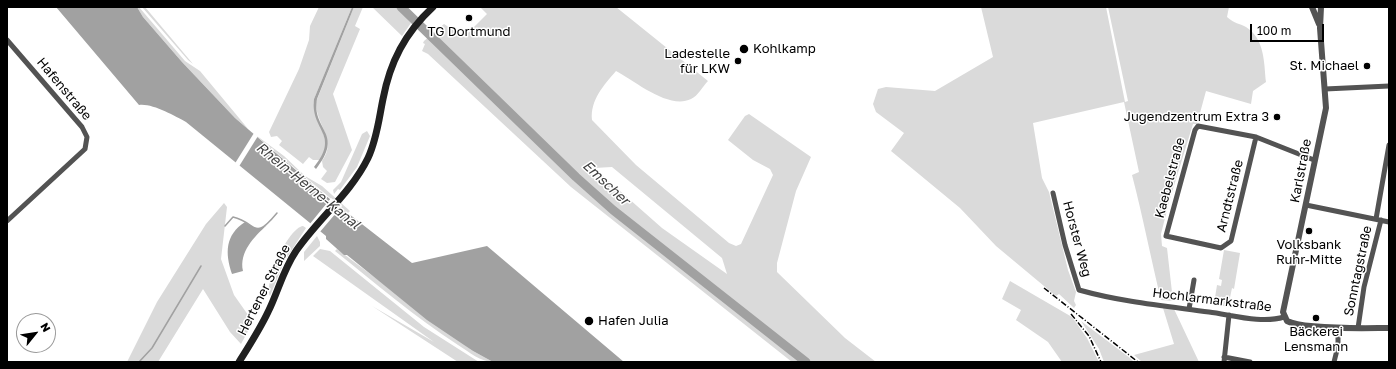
<!DOCTYPE html>
<meta charset="utf-8">
<style>
body{margin:0}
#map{position:relative;width:1396px;height:369px;overflow:hidden;background:#fff;font-family:"Golos Text",sans-serif}
canvas{display:block}
.frame{position:absolute;inset:0;border:8px solid #000;pointer-events:none}
.north{position:absolute;left:16px;top:313px;width:40px;height:40px;box-sizing:border-box;background:#fff;border:1px solid #999;border-radius:50%;rotate:60deg;font-size:11px;font-weight:700;line-height:16px;text-align:center;color:#000}
.north::after{content:'';display:block;margin:auto;width:14px;height:18px;background:#000;clip-path:polygon(50% 0,100% 100%,50% 72%,0 100%)}
.scale{position:absolute;left:1250px;top:24px;width:74px;height:18px;box-sizing:border-box;border:2px solid #000;border-top:0;padding-left:5px;font-size:12px;line-height:14px;white-space:nowrap;color:#000;-webkit-text-stroke:3px #fff;paint-order:stroke}
</style>
<div id="map">
<canvas width="1396" height="369"></canvas>
<div class="frame"></div>
<div class="north">N</div>
<div class="scale">100 m</div>
</div>
<script>
const ctx = document.querySelector('canvas').getContext('2d');
ctx.lineJoin = 'round';
function fillPath(path, color) {
  ctx.fillStyle = color;
  ctx.fill(path, 'evenodd');
}
function trace(path, color, width, dash) {
  ctx.strokeStyle = color;
  ctx.lineWidth = width;
  ctx.lineCap = dash ? 'butt' : 'round';
  ctx.setLineDash(dash || []);
  ctx.stroke(path);
}
function drawText(font, color, halo, rows, align = 'center') {
  ctx.font = font + ' "Golos Text",sans-serif';
  ctx.lineWidth = 3;
  ctx.setLineDash([]);
  ctx.textBaseline = 'middle';
  ctx.strokeStyle = halo;
  ctx.fillStyle = color;
  for (const [text, x, y, turn = 0] of rows) {
    ctx.save();
    ctx.translate(x, y);
    ctx.rotate((+turn || 0) * Math.PI / 180);
    ctx.textAlign = isNaN(turn) ? turn : align;
    if (halo) ctx.strokeText(text, 0, 0);
    ctx.fillText(text, 0, 0);
    ctx.restore();
  }
}
fillPath(new Path2D(`
 M137 7H139L185 61 200 71 249 130 284 156 305 176 322 186 350 211 348 213 235 118 182 62 143 17Z
 M142 7H145L193 64 188 60Z
 M319 7H352L314 99C311 121 336 139 320 160H313L309 157 303 164 279 145 282 141 277 136 271 137 269 132 299 69 309 40 310 26Z
 M354 7H363L355 26 360 29 333 94 352 150 335 182 327 183 321 179 327 171 323 167 322 161C338 140 315 124 316 102Z
 M372 7H396L411 23 402 36Z
 M480 7H616L708 81C703 86 698 96 691 99 669 110 635 81 616 71 604 85 590 100 592 120L636 165 729 243 736 246 741 244 773 175 770 169 753 160 728 140 745 116 749 114 811 157 796 191 777 263V272L845 338 876 362H792L571 187 428 54 422 51 425 44 423 43 424 41 444 24 464 37 487 14ZM612 167 722 258 727 274 662 228 594 168Z
 M981 7H1106L1125 102 1128 101 1108 7H1229L1227 17C1235 24 1239 23 1246 27 1265 39 1264 63 1266 82L1253 91 1251 104 1206 91 1197 124H1193L1169 202 1161 234 1162 246 1167 248 1173 301 1161 300C1151 259 1143 217 1132 175L1139 172 1124 102 1033 123 1042 178 1049 192 1068 270 1076 292 1074 301 1076 305 1074 308 1059 294 1056 296 996 246 960 208 891 151 904 133 876 112 873 104 878 89 886 87 935 91 993 57Z
 M367 131 370 136 357 167 340 190 338 189 334 194 333 190 341 182 362 134Z
 M224 203 227 207 221 259 234 295 253 322 241 344 230 332 203 289 158 362H127L157 302 206 224Z
 M303 226 306 228 284 262 270 296C264 282 288 228 303 226Z
 M317 236 320 242V246L304 261V252Z
 M320 249 330 251 424 327 479 362H458L372 306 434 342 313 256Z
 M337 249 473 351 493 362C481 362 469 352 458 345 415 317 375 283 335 251Z
 M1224 250 1240 253 1234 289 1232 288 1228 307 1214 304 1217 285 1221 286 1222 280 1219 279Z
 M1010 281 1072 317 1087 338 1099 362H1062L1048 342 1016 320 1021 310 1002 299Z
 M1163 308 1174 309 1199 362H1142L1134 355 1174 344Z
 M1081 321 1130 358 1134 362H1104L1099 349Z`), '#dadada');
fillPath(new Path2D(`
 M56 7H137L143 17 182 62 235 118 331 200 412 263 487 246 624 362H493L473 351 427 320 347 255H344L326 239V236L186 122C175 116 152 103 139 105Z
 M352 7H354L317 99C311 130 345 133 316 169L314 167C341 134 310 131 314 99Z
 M245 222C253 228 259 230 267 225 254 237 239 252 243 271L232 274C225 253 225 235 245 222Z`), '#a1a1a1');
fillPath(new Path2D(`
 M254 133 258 136 238 168 234 165Z
 M331 198 342 206 319 233 309 225Z`), '#fff');
trace(new Path2D(`
 M225 226 233 217C258 223 253 242 277 213
 M139 362 152 348 201 266`), '#a1a1a1', 1.5);
trace(new Path2D(`
 M401 7 576 177 613 210 806 362`), '#a1a1a1', 9);
trace(new Path2D(`
 M7 40 82 127 87 137 85 149 7 221
 M1325 89 1389 86
 M1256 137 1231 241 1221 248 1166 236 1195 130 1198 126 1256 137 1314 160
 M1053 193 1065 245 1079 290C1122 302 1165 306 1209 312 1232 315 1262 324 1284 317
 M1306 205 1389 222
 M1376 219 1389 145
 M1189 309 1194 280
 M1358 328 1364 287 1381 220
 M1224 357 1250 362
 M1224 362 1229 315
 M1334 362 1338 346V328`), '#535353', 5);
trace(new Path2D(`
 M1312 7 1319 24
 M1321 7 1320 28 1326 108 1283 312 1287 321C1304 330 1367 328 1389 328`), '#535353', 6);
trace(new Path2D(`
 M239 362C249 346 260 329 268 312 278 292 283 270 296 251 318 219 351 193 368 158 377 139 379 118 383 99 390 62 405 33 433 7`), '#202020', 7);
trace(new Path2D(`
 M1044 288 1138 362
 M1071 314 1089 336 1101 362`), '#000', 1.5, [6, 2, 1, 2]);
for (const [x, y, r, color] of [
 [469,18,4,"#000"],
 [744,49,5,"#000"],
 [738,61,4,"#000"],
 [1367,66,4,"#000"],
 [1277,117,4,"#000"],
 [1309,231,4,"#000"],
 [1316,318,4,"#000"],
 [589,321,5,"#000"]
]) {
  const dot = new Path2D();
  dot.arc(x, y, r, 0, 2 * Math.PI);
  ctx.fillStyle = color;
  ctx.fill(dot);
  trace(dot, '#fff', 1.5);
}
drawText('13px', '#000', '#fff', [
 ["TG Dortmund",469,32],
 ["Kohlkamp",753,49,"left"],
 ["Ladestelle",730,54,"right"],
 ["für LKW",730,69,"right"],
 ["St. Michael",1359,66,"right"],
 ["Jugendzentrum Extra 3",1269,117,"right"],
 ["Volksbank",1309,245],
 ["Ruhr-Mitte",1309,260],
 ["Hafen Julia",598,321,"left"],
 ["Bäckerei",1316,332],
 ["Lensmann",1316,347]
]);
drawText('13px', '#000', '#fff', [
 ["Hafenstraße",64,89,50],
 ["Karlstraße",1301,171,-79],
 ["Kaebelstraße",1170,178,-75],
 ["Arndtstraße",1230,196,-76],
 ["Horster Weg",1077,239,75],
 ["Sonntagstraße",1358,271,-78],
 ["Hertener Straße",264,290,-63],
 ["Hochlarmarkstraße",1212,300,7]
]);
drawText('italic 14px', '#424242', '#fff', [
 ["Emscher",606,183,43],
 ["Rhein-Herne-Kanal",308,186,39]
]);
</script>
